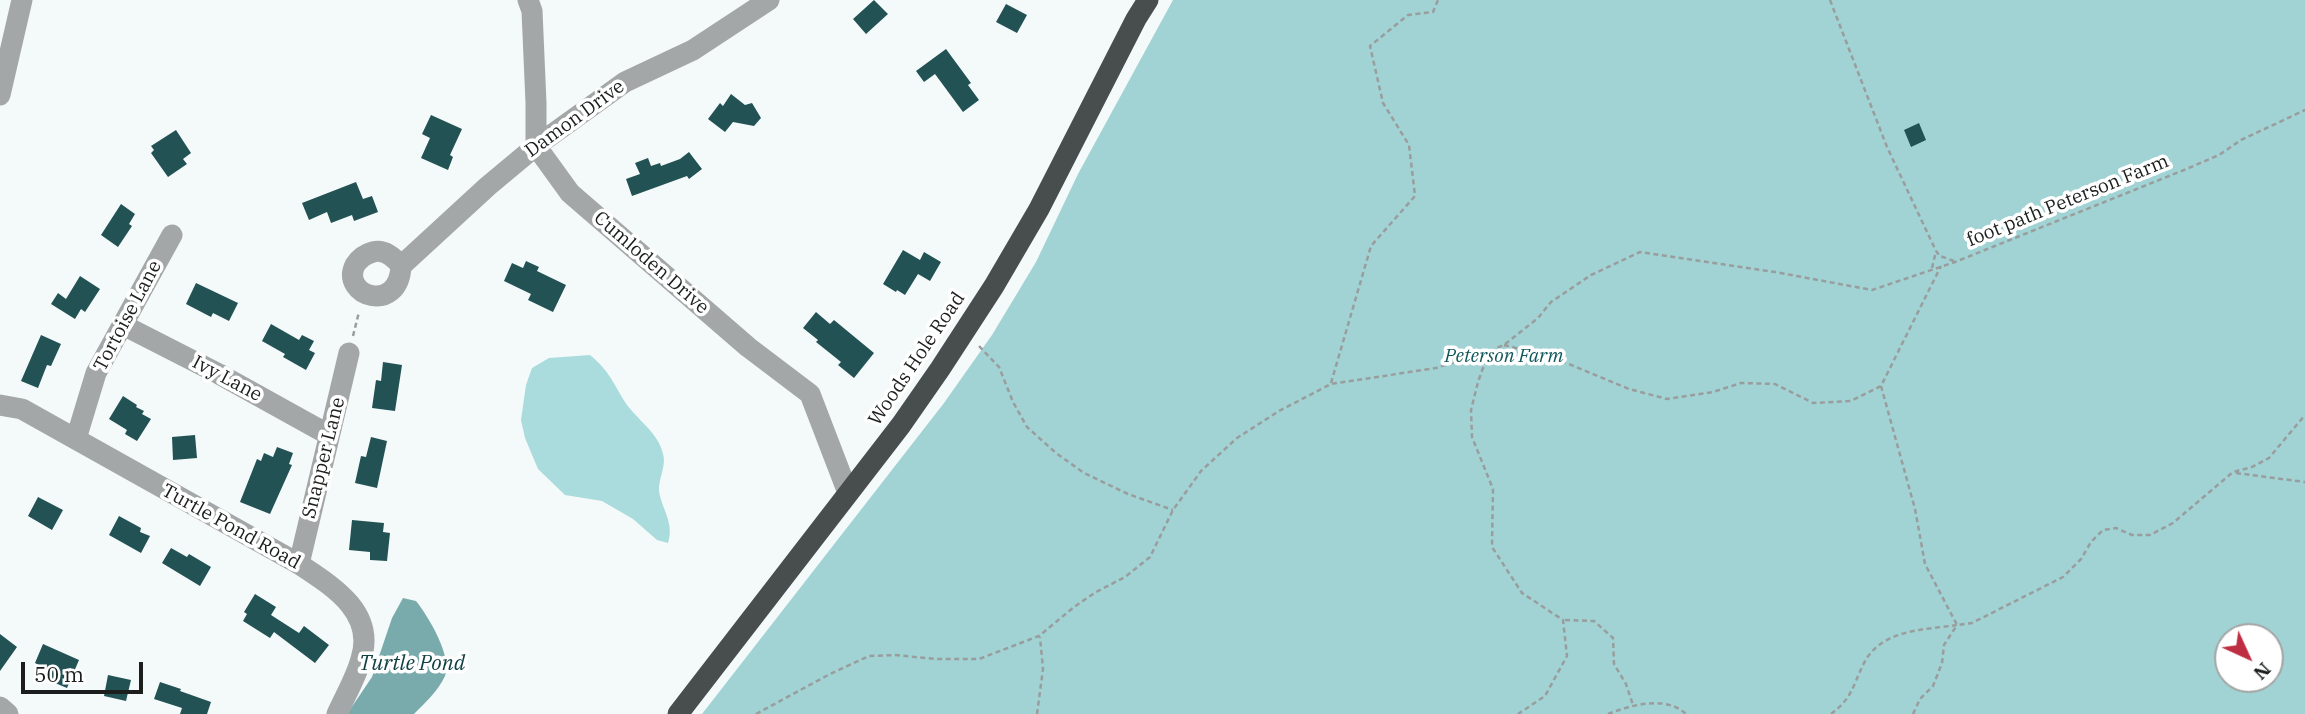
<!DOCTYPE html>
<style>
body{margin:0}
#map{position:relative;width:2305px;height:714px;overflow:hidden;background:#f4f9fa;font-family:"IBM Plex Serif",serif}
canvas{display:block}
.north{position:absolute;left:2214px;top:623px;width:70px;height:70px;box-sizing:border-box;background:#fff;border:2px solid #a4a5a5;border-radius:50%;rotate:135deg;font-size:19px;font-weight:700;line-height:28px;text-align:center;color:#1c1e1e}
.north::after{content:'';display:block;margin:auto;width:24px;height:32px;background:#be2d41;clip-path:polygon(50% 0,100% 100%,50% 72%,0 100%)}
.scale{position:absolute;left:21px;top:662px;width:122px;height:32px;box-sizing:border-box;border:4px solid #1c1e1e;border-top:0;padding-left:9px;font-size:21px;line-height:24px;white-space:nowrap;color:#1c1e1e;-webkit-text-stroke:5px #fff;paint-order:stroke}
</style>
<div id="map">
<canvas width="2305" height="714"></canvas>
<div class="north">N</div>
<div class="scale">50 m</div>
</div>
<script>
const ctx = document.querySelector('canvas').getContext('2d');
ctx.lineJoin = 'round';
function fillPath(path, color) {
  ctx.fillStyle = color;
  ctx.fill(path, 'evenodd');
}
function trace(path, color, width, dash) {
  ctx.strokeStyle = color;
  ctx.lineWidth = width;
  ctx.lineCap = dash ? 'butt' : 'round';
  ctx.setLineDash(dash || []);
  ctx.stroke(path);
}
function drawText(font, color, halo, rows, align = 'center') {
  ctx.font = font + ' "IBM Plex Serif",serif';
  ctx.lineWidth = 7;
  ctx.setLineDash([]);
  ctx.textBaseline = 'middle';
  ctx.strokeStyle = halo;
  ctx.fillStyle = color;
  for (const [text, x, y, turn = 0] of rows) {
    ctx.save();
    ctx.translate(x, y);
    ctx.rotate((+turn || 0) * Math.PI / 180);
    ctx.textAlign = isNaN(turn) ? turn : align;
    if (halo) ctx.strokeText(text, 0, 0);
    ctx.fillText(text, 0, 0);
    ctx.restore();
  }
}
fillPath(new Path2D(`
 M590 355C610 372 612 381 625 402 636 419 659 433 663 454 667 468 656 481 660 496 664 512 674 525 668 543L657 540 633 519 602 501 565 495 538 469 525 438 521 420 526 385 532 368 549 358Z`), '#aadcdd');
fillPath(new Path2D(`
 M1173 0H2305V714H702L944 403 992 335 1036 262 1078 174ZM2228 637H2270V679H2228Z`), '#a1d3d4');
fillPath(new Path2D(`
 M403 598 416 601C428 616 453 657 445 676 438 691 425 703 414 714H347L372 677 392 618Z`), '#7aabac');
fillPath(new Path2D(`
 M874 0 888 14 866 34 853 19Z
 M1006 4 1027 15 1017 33 996 22Z
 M946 49 971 83 968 85 979 100 963 112 935 74 924 82 916 71Z
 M731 94 745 105 752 103 761 118 754 126 733 122 725 132 708 119 720 103 723 106Z
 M431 115 462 129 450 155 453 157 448 170 421 158 430 138 422 134Z
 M1919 123 1926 140 1911 147 1904 130Z
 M176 130 191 153 183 159 187 164 168 177 151 153 154 150 151 146Z
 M689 152 702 169 689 179 687 176 632 196 626 179 640 174 635 163 648 158 651 166 660 163 661 166 680 159Z
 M356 182 363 199 372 196 378 212 354 221 352 215 331 223 327 212 309 220 302 203Z
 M121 204 135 214 129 224 132 226 118 247 101 235Z
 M903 250 920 260 924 252 941 262 930 281 918 274 905 295 897 290 896 292 883 284Z
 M526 261 539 267 537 271 566 285 553 312 528 300 531 294 504 281 512 263 523 268Z
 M80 276 100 289 85 312 81 309 75 319 51 304 58 293 66 299Z
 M196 283 238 303 229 321 213 313 211 317 186 304Z
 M816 312 830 324 834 320 874 353 854 378 838 365 841 362 816 342 818 340 803 328Z
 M271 324 299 340 302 335 314 341 309 350 315 353 306 370 283 357 285 354 262 341Z
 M41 335 61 344 51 366 47 365 38 388 21 381Z
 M383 362 402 365 395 411 372 408 376 380 381 381Z
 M123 396 137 405 136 407 144 411 142 414 151 419 137 441 125 434 127 430 109 419Z
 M195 435 197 458 173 460 172 437Z
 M371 437 387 441 377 488 355 483 361 456 366 457Z
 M277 447 293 453 289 464 292 465 270 514 240 502 257 459 261 461 264 453 273 457Z
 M38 497 63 510 52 530 28 516Z
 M119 516 141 528 140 532 150 536 141 553 109 535Z
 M352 520 384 523 383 532 390 533 387 561 370 560V552L349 550Z
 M171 548 187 557 189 554 211 567 200 586 162 563Z
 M255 594 276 607 271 615 299 633 304 626 329 645 315 663 274 632 270 638 243 621 247 614 244 612Z
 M0 634 17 647 0 671Z
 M43 644 79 660 67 688 43 678 47 669 35 663Z
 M108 675 131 680 126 701 104 696Z
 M160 682 181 689 180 691 211 702 207 714H180L182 708 154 699Z`), '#225254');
trace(new Path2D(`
 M1830 0 1887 147 1936 251 1940 256 1954 261
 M1932 268 1936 251
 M353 336 359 312
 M1504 345 1552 357 1629 389 1667 399 1713 392 1741 383 1775 384 1813 403 1851 401 1881 386 1941 266
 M979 346 999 367 1013 402 1027 427 1056 453 1084 473 1128 494 1173 510
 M1489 351 1478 382 1471 410 1472 437 1493 489 1492 547 1522 593 1563 620 1567 656 1545 696 1518 714
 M1331 383 1371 246 1415 196 1409 145 1383 103 1370 46 1408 15 1433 12 1438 0
 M1881 386 1915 509 1925 564 1957 625 1972 623 2063 577 2081 559 2091 542 2103 530 2116 528 2132 535H2150L2173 523 2233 472 2252 467 2269 458 2305 415
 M2236 473 2305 482
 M1565 620 1594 621 1613 638 1614 664 1626 684 1633 705
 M756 714 830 674 869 656 896 655 935 659H979L1039 636 1074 607 1096 592 1125 577 1150 557 1173 510 1201 471 1237 438 1279 411 1331 384 1436 368 1489 351 1504 345 1538 318 1551 302 1591 275 1640 252 1775 272 1872 290 1955 262 2184 170 2219 155 2241 140 2305 110
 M1037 714 1043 669 1040 637
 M1608 714C1631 705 1666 695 1686 714
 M1831 714C1852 698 1852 688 1863 665 1880 629 1923 630 1957 625
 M1913 714 1920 699 1933 686 1942 663 1944 645 1957 625`), '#999d9d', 2.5, [5, 3.5]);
trace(new Path2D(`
 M528 0 532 11 536 103V146L570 193 748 347 810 394 848 493
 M0 95 22 0
 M401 266C394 257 384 249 373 252 365 254 359 259 355 265 340 296 399 315 401 266L488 186 536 146 625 82 693 50 769 0
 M123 325 219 374 329 435
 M0 405 22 409 299 564C332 586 376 612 361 659 356 678 345 696 337 714
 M76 439 96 373 172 235
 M299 564 349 353
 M0 707 8 714`), '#a4a7a7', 21);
trace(new Path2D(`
 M678 714 901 425 940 369 994 286 1039 209 1136 19 1148 0`), '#484d4d', 21);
drawText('19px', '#1c1e1e', '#fff', [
 ["Damon Drive",575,119,-36],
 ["foot path Peterson Farm",2068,201,-22],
 ["Cumloden Drive",651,263,41],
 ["Tortoise Lane",128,316,-62],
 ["Woods Hole Road",917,359,-56],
 ["Ivy Lane",227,379,28],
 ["Snapper Lane",324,458,-76],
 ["Turtle Pond Road",231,527,29]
]);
drawText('italic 19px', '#11575a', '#fff', [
 ["Peterson Farm",1504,357]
]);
drawText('italic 21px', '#114042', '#fff', [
 ["Turtle Pond",412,664]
]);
</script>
